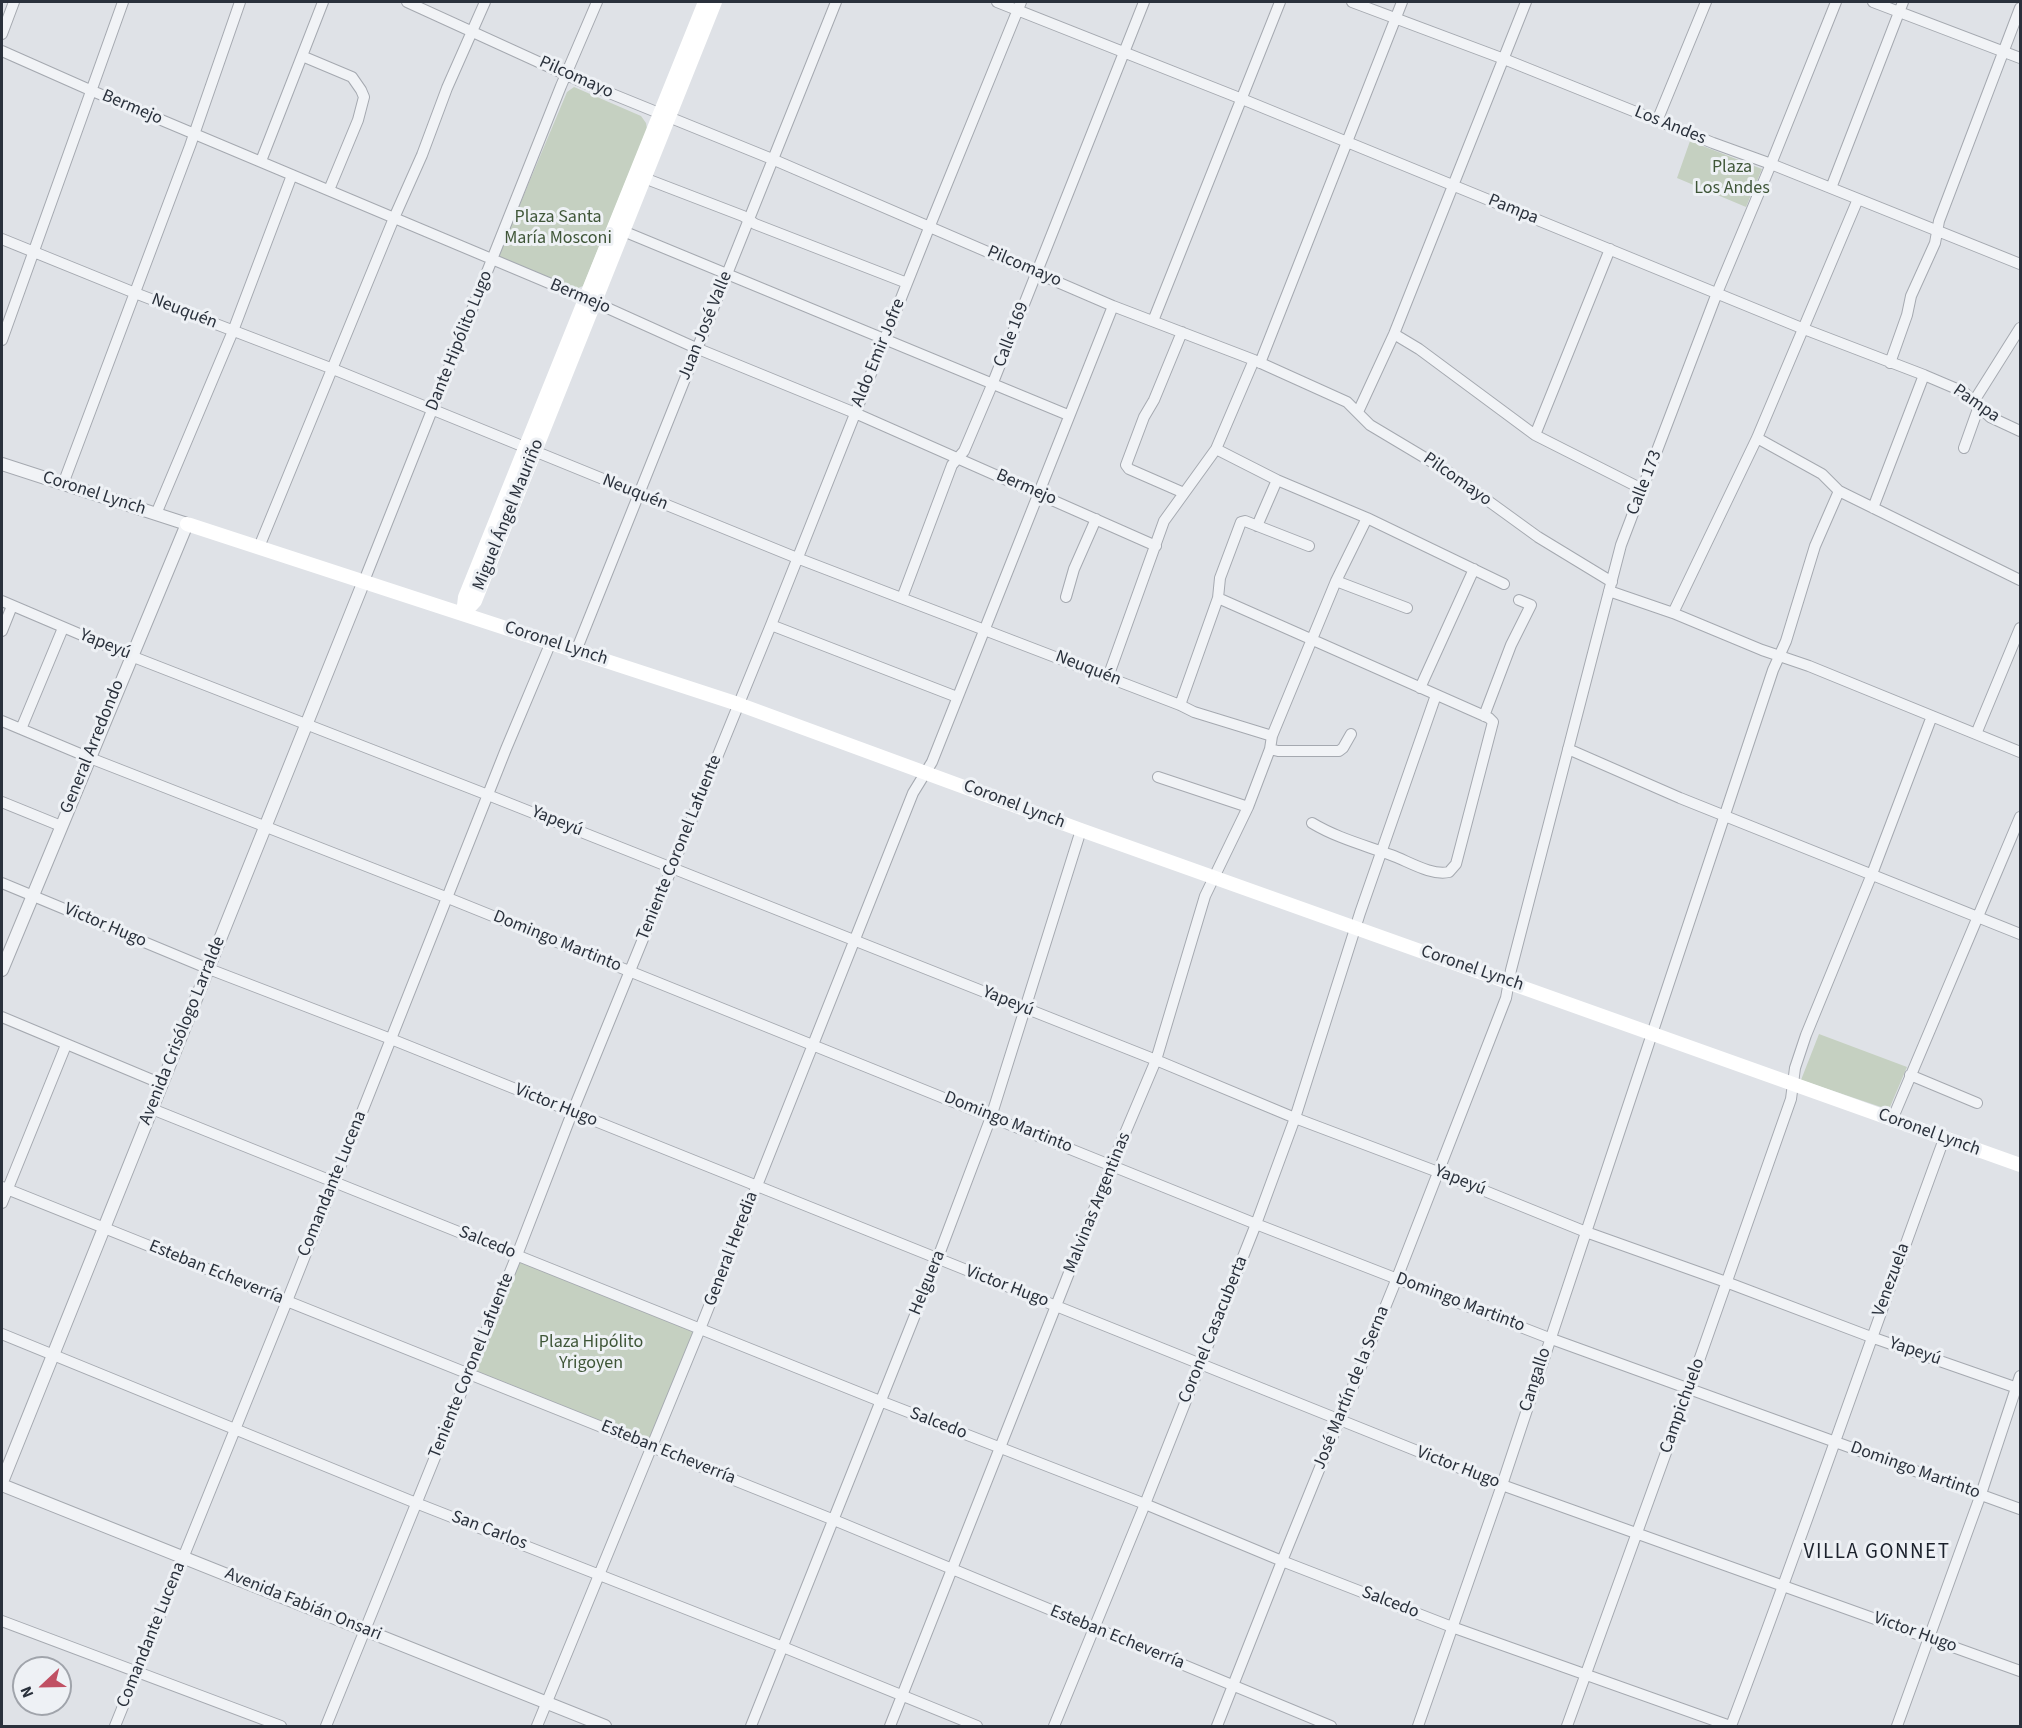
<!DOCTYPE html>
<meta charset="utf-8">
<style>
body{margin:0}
#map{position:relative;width:2022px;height:1728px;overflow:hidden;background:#dfe2e7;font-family:"Source Sans 3",sans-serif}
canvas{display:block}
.frame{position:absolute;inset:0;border:3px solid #2a313c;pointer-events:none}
.north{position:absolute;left:12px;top:1656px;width:60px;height:60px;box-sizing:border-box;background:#eef1f5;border:2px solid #a0a4ab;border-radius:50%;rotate:248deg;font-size:16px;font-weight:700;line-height:24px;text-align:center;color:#2a313c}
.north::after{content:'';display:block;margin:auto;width:21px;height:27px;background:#c05063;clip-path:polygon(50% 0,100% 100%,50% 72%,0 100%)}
</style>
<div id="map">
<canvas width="2022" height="1728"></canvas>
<div class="frame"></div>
<div class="north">N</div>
</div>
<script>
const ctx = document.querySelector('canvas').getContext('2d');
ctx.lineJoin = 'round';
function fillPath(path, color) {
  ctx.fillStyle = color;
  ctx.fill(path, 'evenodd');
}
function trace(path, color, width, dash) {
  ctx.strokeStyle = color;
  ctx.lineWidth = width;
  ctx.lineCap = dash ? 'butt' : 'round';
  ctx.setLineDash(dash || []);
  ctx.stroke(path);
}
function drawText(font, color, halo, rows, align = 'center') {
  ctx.font = font + ' "Source Sans 3",sans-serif';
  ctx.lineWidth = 6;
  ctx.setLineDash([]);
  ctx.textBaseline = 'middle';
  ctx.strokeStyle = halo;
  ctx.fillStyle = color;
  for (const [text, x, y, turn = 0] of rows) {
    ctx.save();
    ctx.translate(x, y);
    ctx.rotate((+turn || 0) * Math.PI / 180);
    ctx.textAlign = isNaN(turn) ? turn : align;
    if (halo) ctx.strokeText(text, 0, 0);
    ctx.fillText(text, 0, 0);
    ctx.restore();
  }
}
fillPath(new Path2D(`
 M574 87 641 116 646 123 647 129 583 286 576 289 499 257V254L567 92Z
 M1690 141 1762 169 1746 207 1677 178Z
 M1819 1034 1907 1067 1890 1107H1881L1801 1080Z
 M517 1255 700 1329 651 1447 469 1374Z`), '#c5d0c1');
const minor = new Path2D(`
 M407 2 580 81 772 159 1113 306 1254 360 1347 402 1370 425 1447 471 1538 537 1612 582
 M997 2 1242 99 1804 329 1924 375 1964 392 1990 417 2020 431
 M1352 2 1504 59 1713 143 1771 164 2020 264
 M1873 2 2020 58
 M2 34 14 2
 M2 51 90 90 594 302 696 348 855 413 1156 546
 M302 56 352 77 361 90 364 97 358 120 329 190
 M1657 121 1706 2
 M261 161 323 2
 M644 178 743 216 755 224 907 283
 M1831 188 1903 2
 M623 231 1068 415
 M2 239 135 293 333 369 797 558 1180 705 1194 712 1272 736
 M1153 321 1280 2
 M1182 332 1154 400 1144 417 1126 465 1129 469 1184 493
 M1394 334 1419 349 1535 435 1642 489
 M2 340 123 2
 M1260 363 1402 2
 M1890 363 1907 315 1911 296 1935 243 1939 221 2020 8
 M1974 401 2020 328
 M1358 412 1394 334 1526 2
 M1535 435 1610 249
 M1757 438 1822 474 1839 491 2020 580
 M1964 448 1979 406
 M1216 449 1277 480 1367 518 1504 584
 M63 484 190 146 240 2
 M1873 508 1924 375
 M156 514 233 331 292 175
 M1257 526 1277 480
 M259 547 394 218 422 155 447 88 485 2
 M364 581 561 86 597 2
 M1336 581 1407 608
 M1609 591 1673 613 1762 650 1809 666 2020 752
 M1066 597 1074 569 1096 519
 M902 598 952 465 964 451 992 385 1144 2
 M1218 598 1489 718 1493 722 1456 864 1449 872C1431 876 1408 861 1391 855 1364 845 1337 838 1312 823
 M2 601 131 656 488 795 1156 1060 1295 1118 1438 1172 1586 1232 1726 1282 1871 1337 2020 1389
 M1673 613 1757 438 1858 199
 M771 625 957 697
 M2 631 12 606
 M576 651 836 2
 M1108 677 1164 521 1216 449 1254 360
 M1420 688 1474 569
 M1180 705 1218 598 1220 578 1241 522 1245 521 1309 546
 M1484 716 1511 645 1531 605 1519 600
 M2 721 90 758 448 898 1256 1224 1549 1338 2020 1509
 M21 729 63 628
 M1976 734 2020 628
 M1270 749 1278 751H1339L1343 748 1351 734
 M1568 749 1680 798 2020 934
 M1158 777 1248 807
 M2 802 61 826
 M2 883 209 969 391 1039 1502 1485 2020 1671
 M2 1017 162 1084
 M1910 1075 1977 1103
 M152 1109 880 1401 1145 1504 1282 1561 1452 1627 1730 1726
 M1892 1120 2020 817
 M2 1187 834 1520 1331 1726
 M2 1203 66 1045
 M2 1334 416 1503 783 1647 977 1726
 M2 1621 281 1726
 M115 1726 287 1301 506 749 551 642
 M326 1726 517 1255 572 1113 771 625 929 228 1021 2
 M537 1726 700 1329 913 793 932 762 1113 306
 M751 1726 937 1260 991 1117 1081 830
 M890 1726 1112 1164 1156 1060 1205 896 1248 807 1270 749 1272 736 1336 581 1367 518
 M1054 1726 1145 1504 1256 1224 1295 1118 1360 913 1436 695
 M1217 1726 1282 1561 1397 1278 1506 998 1511 970 1621 545 1717 293 1771 164 1836 2
 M1418 1726 1502 1485 1773 670 1786 641 1815 546 1839 491
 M1567 1726 1689 1389 1791 1099 1795 1068 1806 1035 1872 874 1932 716
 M1731 1726C1805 1531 1872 1334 1944 1139
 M1897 1726 1981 1494 2020 1376`);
const tertiary = new Path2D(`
 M2 464 187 524 2 970
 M2 1482 364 581
 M2 1485 605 1726`);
trace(minor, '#a5a9b0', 12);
trace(tertiary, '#a5a9b0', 14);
trace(minor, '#f1f3f6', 10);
trace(tertiary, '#f1f3f6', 12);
trace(new Path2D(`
 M187 524 738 704 1081 830 2020 1165
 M463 614 475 601 715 2
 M463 614 465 597 705 2`), '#fff', 14);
drawText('18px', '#2a313c', '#eef1f5', [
 ["Pilcomayo",576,78,24],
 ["Bermejo",132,108,23],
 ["Los Andes",1670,126,22],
 ["Pampa",1513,210,22],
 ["Pilcomayo",1024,267,23],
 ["Bermejo",580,297,23],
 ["Neuquén",184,312,21],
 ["Juan José Valle",706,326,-68],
 ["Calle 169",1012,335,-69],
 ["Dante Hipólito Lugo",460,341,-68],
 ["Aldo Emir Jofre",879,353,-68],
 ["Pampa",1976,404,35],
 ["Pilcomayo",1457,480,35],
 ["Calle 173",1645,483,-69],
 ["Bermejo",1026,488,24],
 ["Neuquén",635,493,22],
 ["Coronel Lynch",94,494,18],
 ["Miguel Ángel Mauriño",509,515,-68],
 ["Coronel Lynch",556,644,18],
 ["Yapeyú",105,645,22],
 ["Neuquén",1088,669,21],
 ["General Arredondo",93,747,-68],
 ["Coronel Lynch",1014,805,21],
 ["Yapeyú",557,822,22],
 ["Teniente Coronel Lafuente",680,848,-68],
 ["Victor Hugo",105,926,23],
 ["Domingo Martinto",557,942,22],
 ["Coronel Lynch",1472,969,19],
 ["Yapeyú",1008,1002,22],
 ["Avenida Crisólogo Larralde",183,1031,-68],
 ["Victor Hugo",556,1106,22],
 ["Domingo Martinto",1008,1123,22],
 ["Coronel Lynch",1929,1133,20],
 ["Yapeyú",1460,1181,22],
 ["Comandante Lucena",333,1184,-68],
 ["Malvinas Argentinas",1098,1203,-68],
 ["Salcedo",487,1243,22],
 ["General Heredia",732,1249,-69],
 ["Esteban Echeverría",216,1273,22],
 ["Venezuela",1892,1280,-70],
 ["Helguera",928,1283,-68],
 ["Victor Hugo",1007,1287,21],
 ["Domingo Martinto",1460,1303,21],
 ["Coronel Casacuberta",1214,1330,-68],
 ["Yapeyú",1915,1352,19],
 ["Teniente Coronel Lafuente",472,1366,-68],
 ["Cangallo",1536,1380,-72],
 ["José Martín de la Serna",1352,1388,-68],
 ["Campichuelo",1683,1406,-70],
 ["Salcedo",938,1424,21],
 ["Esteban Echeverría",668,1453,22],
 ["Victor Hugo",1458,1468,21],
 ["Domingo Martinto",1915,1471,20],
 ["San Carlos",489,1531,21],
 ["Salcedo",1390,1603,21],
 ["Avenida Fabián Onsari",303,1605,22],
 ["Victor Hugo",1915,1633,20],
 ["Comandante Lucena",152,1635,-68],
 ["Esteban Echeverría",1117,1638,22]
]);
drawText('18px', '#3f5638', '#eef1f5', [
 ["Plaza",1732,168],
 ["Los Andes",1732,189],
 ["Plaza Santa",558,218],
 ["María Mosconi",558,239],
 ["Plaza Hipólito",591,1343],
 ["Yrigoyen",591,1364]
]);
ctx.letterSpacing = '1.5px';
drawText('21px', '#1c222d', '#eef1f5', [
 ["VILLA GONNET",1877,1553]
]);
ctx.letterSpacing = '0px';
</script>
